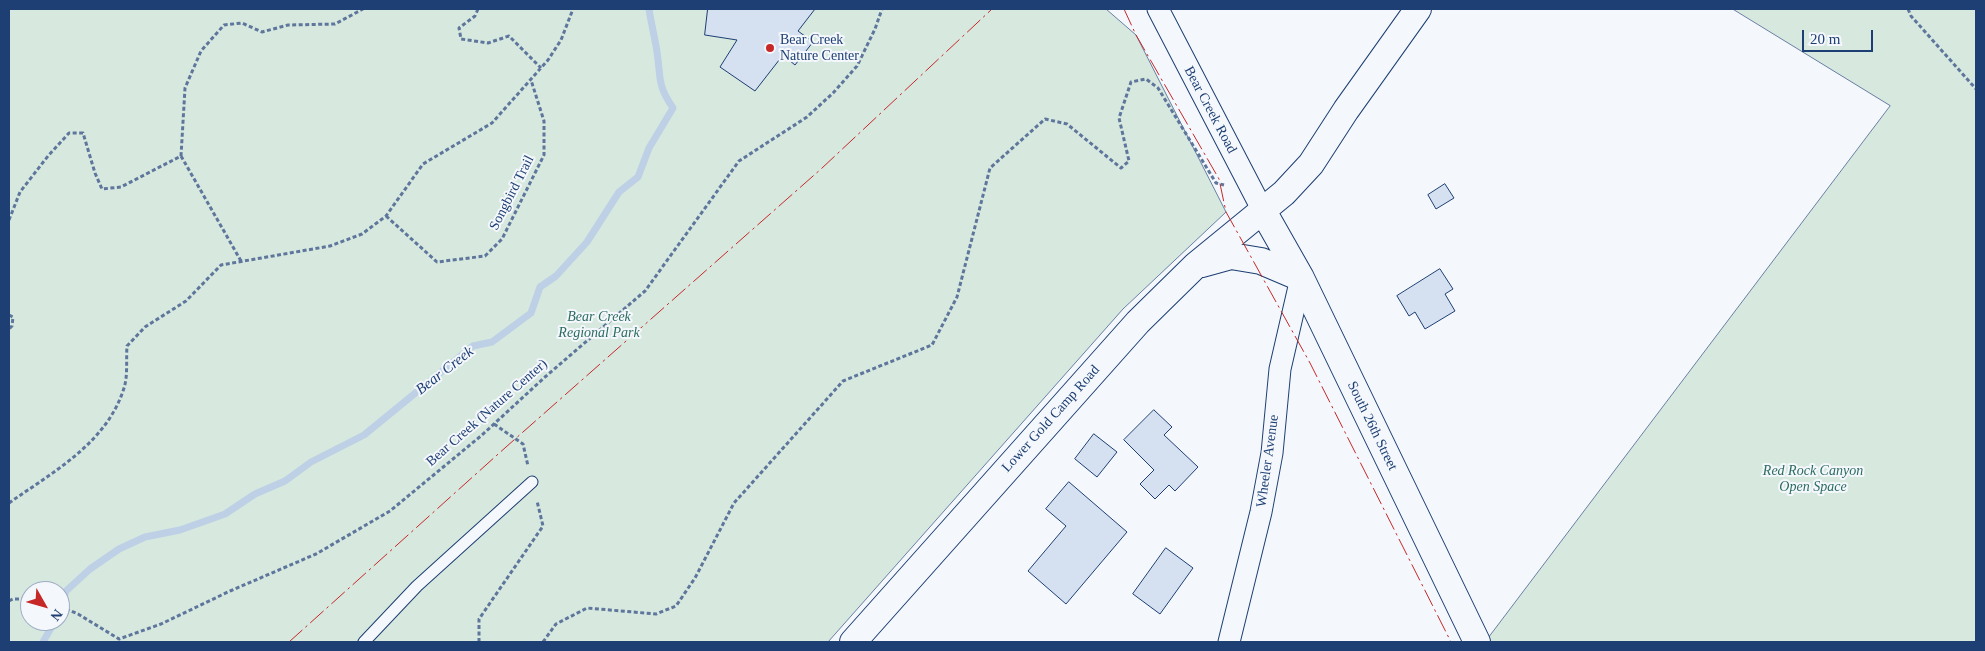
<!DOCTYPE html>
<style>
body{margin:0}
#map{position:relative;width:1985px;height:651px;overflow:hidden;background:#f4f7fb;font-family:Georgia,serif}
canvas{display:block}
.frame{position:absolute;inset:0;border:10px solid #1d3f73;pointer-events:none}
.north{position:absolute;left:20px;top:581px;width:50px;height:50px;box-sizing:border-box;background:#f4f7fb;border:1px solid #9eadc5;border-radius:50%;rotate:128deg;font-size:14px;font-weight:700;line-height:20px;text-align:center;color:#1d3f73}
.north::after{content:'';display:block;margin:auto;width:18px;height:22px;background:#c62828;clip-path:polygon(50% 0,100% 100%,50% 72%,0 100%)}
.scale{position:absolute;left:1802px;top:30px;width:71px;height:22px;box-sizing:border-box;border:2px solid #1d3f73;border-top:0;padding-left:6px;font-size:15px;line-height:18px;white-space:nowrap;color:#1d3f73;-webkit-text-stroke:4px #f4f7fb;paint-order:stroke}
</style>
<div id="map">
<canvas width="1985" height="651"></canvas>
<div class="frame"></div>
<div class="north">N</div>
<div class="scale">20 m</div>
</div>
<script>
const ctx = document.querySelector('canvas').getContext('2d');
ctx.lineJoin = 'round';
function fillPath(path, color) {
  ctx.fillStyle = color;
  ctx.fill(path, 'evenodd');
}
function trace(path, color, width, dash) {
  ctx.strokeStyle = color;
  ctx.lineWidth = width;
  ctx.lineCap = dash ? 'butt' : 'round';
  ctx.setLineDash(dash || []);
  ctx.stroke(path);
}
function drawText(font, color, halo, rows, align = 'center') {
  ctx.font = font + ' Georgia,serif';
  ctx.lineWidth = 4;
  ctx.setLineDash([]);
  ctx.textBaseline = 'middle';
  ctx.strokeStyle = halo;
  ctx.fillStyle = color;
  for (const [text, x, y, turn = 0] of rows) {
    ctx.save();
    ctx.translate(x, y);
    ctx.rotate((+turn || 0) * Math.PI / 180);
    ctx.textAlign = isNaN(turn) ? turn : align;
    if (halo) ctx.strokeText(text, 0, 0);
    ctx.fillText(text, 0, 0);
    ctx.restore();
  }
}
const green = new Path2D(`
 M9 9H1106L1136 35 1226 212 1123 309 828 642H9ZM30 591H60V621H30Z
 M1733 9H1976V642H1485L1890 106Z`);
fillPath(green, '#d7e8df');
trace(green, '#687fa3', 1);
trace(new Path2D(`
 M60 609 66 591 90 569 119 549 145 537 180 530 225 514 255 494 285 481 311 462 364 435 473 346 492 342 531 313 540 287 556 276 587 242 619 192 638 177 649 148 673 108C657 85 661 78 657 52 655 38 651 23 649 9
 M43 642 55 621`), '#bed0e5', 7);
const building = new Path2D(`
 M708 9H815L798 31 813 42 795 65 783 55 755 91 720 67 737 40 705 35Z
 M1445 184 1454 198 1436 209 1428 195Z
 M1440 269 1453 289 1445 294 1455 311 1425 329 1415 312 1409 316 1397 296Z
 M1154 410 1172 427 1164 435 1198 467 1175 491 1169 485 1155 499 1140 484 1154 470 1124 440Z
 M1094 434 1117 452 1097 477 1075 459Z
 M1069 482 1127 532 1066 604 1028 571 1066 526 1046 509Z
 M1166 548 1193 568 1160 614 1133 594Z`);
fillPath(building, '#d5e0f0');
trace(building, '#1d3f73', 1);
const service = new Path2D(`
 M364 642 417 586 532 482`);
const minor = new Path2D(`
 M1158 9 1263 211
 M1229 642 1261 512 1272 453 1280 369 1301 278`);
const tertiary = new Path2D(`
 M1263 211 1301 278 1477 642
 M1202 264 1231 256 1261 261 1301 278
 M853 642 1138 322 1196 265 1284 193 1311 164 1346 110 1418 9`);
trace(service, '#1d3f73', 13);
trace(minor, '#1d3f73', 23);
trace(tertiary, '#1d3f73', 28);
trace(new Path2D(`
 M478 9 475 16 459 28 461 39 488 43 509 36 541 68
 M1908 9 1911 16 1976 89
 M181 156 241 261
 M386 216 437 262 485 256 502 239 544 155V121L531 80
 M9 220 20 192 48 156 69 133H83L95 173 102 189 121 187 181 156 185 88 201 51 224 25 242 23 262 32 288 25 335 24 363 9
 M9 315 13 317 12 326 9 329
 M494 424 523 444 528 466
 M9 503C53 472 107 443 124 388 128 376 126 359 127 346L145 327 186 301 221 265 330 246 362 234 386 216 423 164 492 123 548 60 561 40 573 9
 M9 601 13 599H30
 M60 606 78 614 119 639 161 624 230 591 316 554 390 511 482 435 545 377 645 291 739 161 807 117 833 93 857 66 875 29 882 9
 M479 642V619L543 526 537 501
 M543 642 556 624 587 608 656 614 676 606 695 578 734 503 843 381 932 345 957 297 990 168 1045 119 1067 124 1121 168 1129 161 1119 118 1131 82 1146 79 1158 88 1216 183 1224 185`), '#5e769c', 3, [4, 2.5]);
trace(service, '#f4f7fb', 11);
trace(minor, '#f4f7fb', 21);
trace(tertiary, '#f4f7fb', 26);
trace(new Path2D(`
 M1124 9 1136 35 1219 179 1226 212 1310 363 1451 642
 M289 642 506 447 821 169 992 9`), '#c62828', 1, [18, 4, 2.5, 4]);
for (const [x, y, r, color] of [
 [770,48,5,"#c62828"]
]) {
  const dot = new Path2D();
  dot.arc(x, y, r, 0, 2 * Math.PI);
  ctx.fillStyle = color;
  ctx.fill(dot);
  trace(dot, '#f4f7fb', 2);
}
drawText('14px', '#1d3f73', '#f4f7fb', [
 ["Bear Creek",780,40],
 ["Nature Center",780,56]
], 'left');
drawText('14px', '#1d3f73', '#f4f7fb', [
 ["Bear Creek Road",1210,110,62],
 ["Songbird Trail",512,193,-63],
 ["Bear Creek (Nature Center)",487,413,-41],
 ["Lower Gold Camp Road",1051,419,-48],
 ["South 26th Street",1372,426,64],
 ["Wheeler Avenue",1268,461,-82]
]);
drawText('italic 14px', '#2c6c60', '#f4f7fb', [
 ["Bear Creek",599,317],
 ["Regional Park",599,333],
 ["Red Rock Canyon",1813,471],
 ["Open Space",1813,487]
]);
drawText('italic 15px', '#1d3f73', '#f4f7fb', [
 ["Bear Creek",445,371,-38]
]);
</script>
